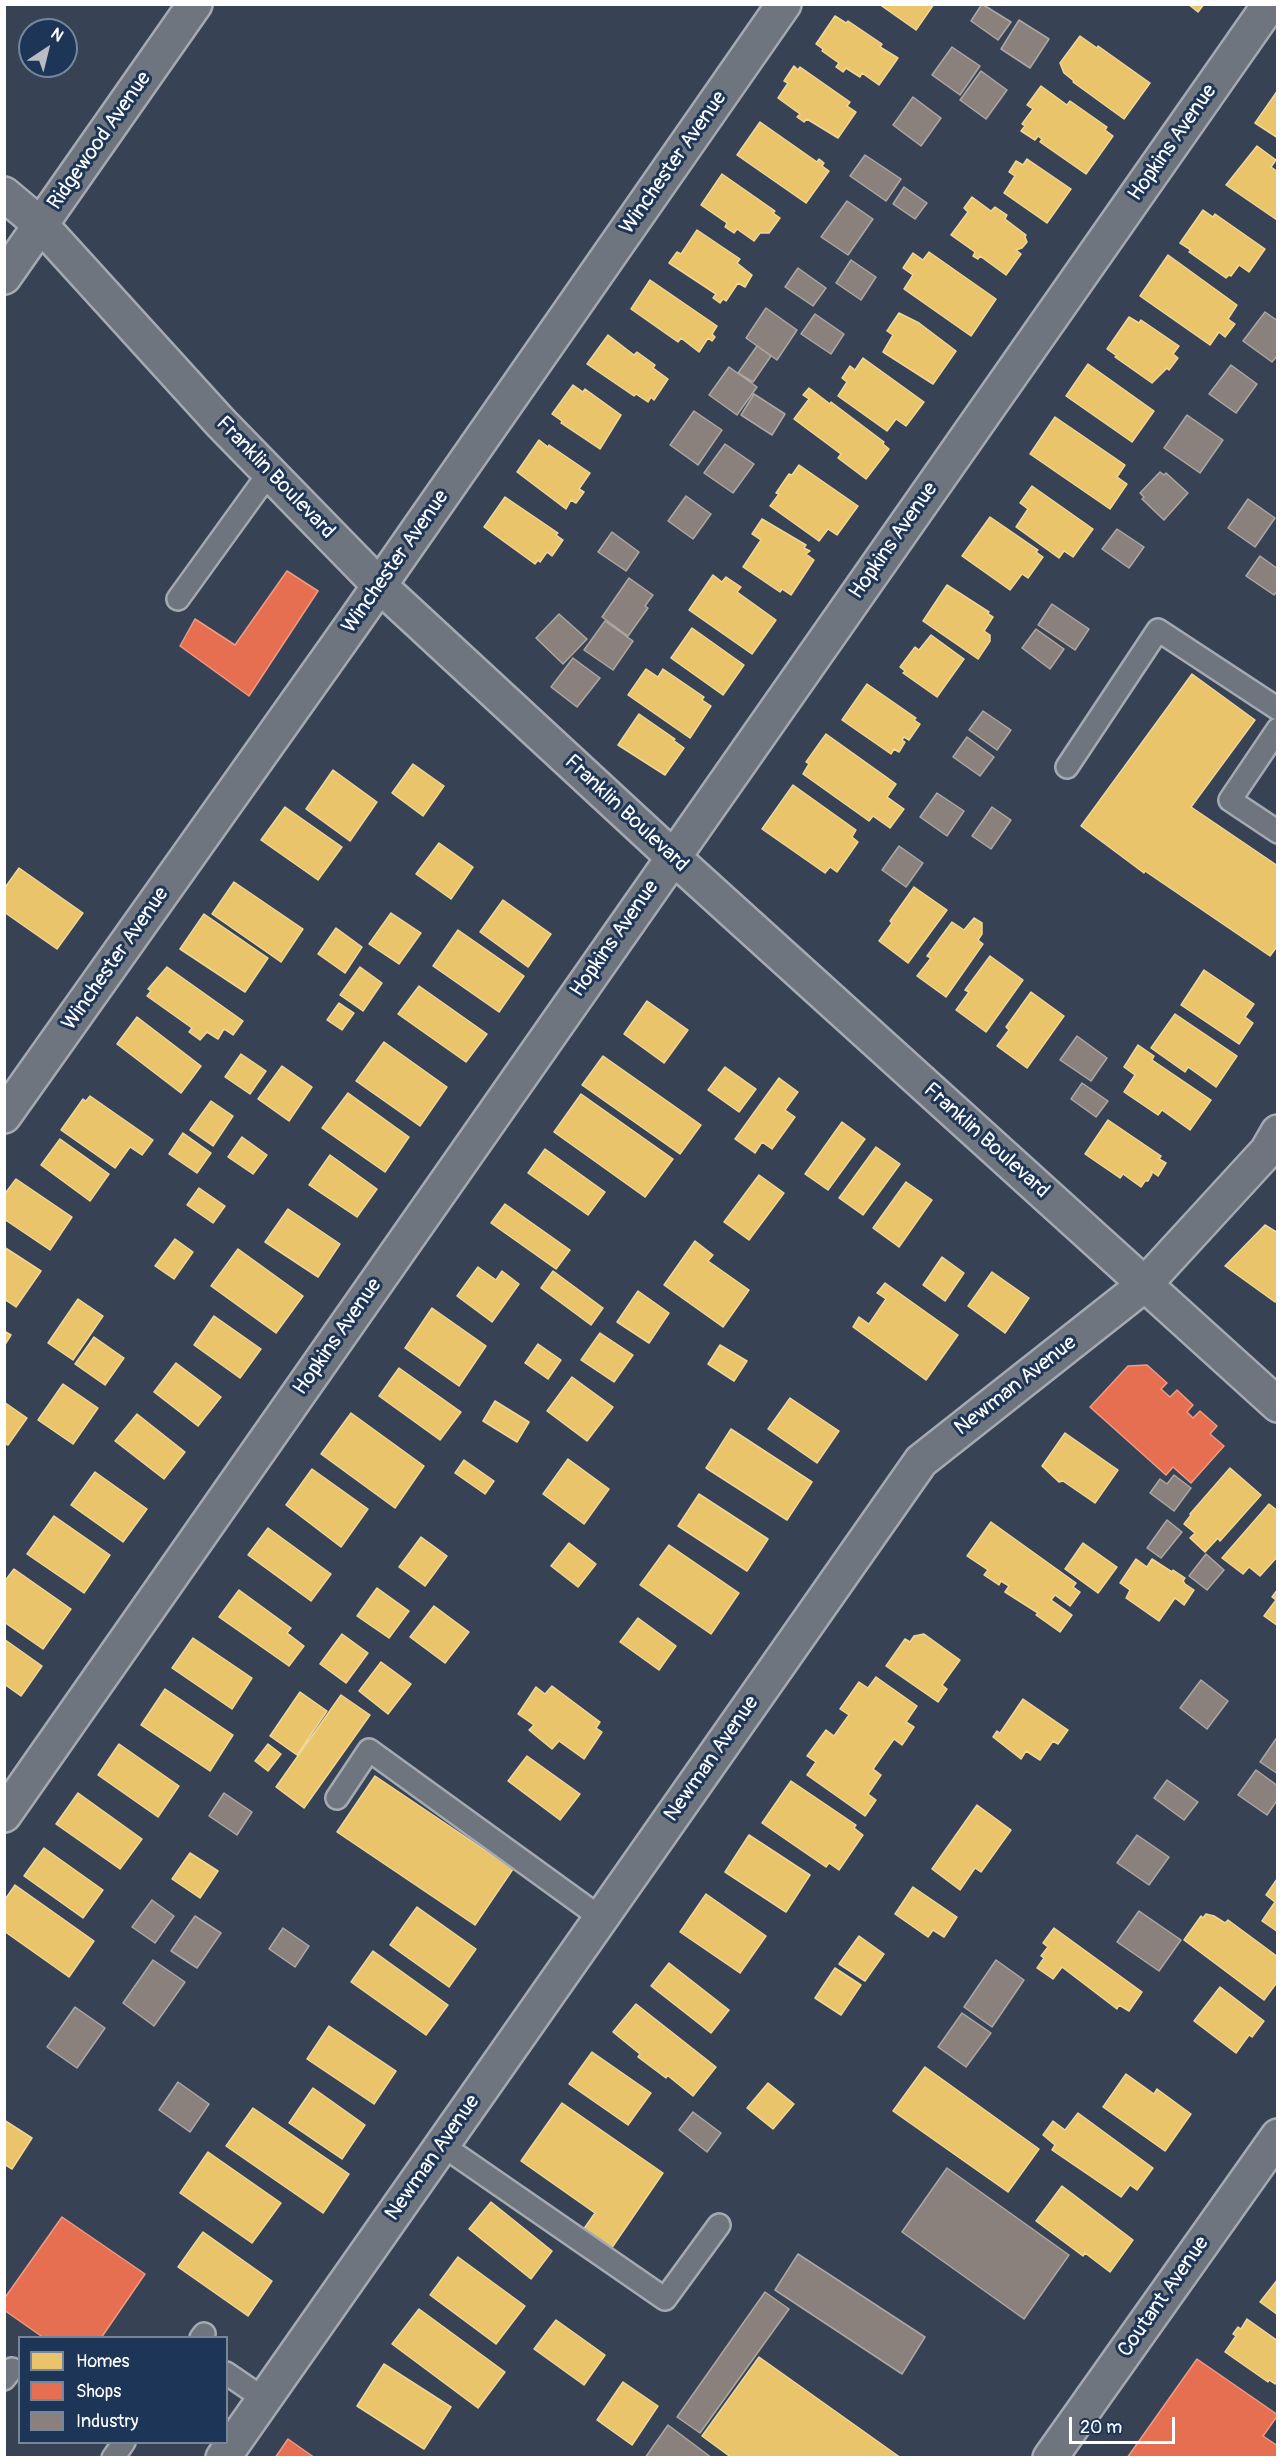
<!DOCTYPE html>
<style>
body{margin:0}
#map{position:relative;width:1282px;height:2462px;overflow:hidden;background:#374354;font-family:Pangolin,sans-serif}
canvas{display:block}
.frame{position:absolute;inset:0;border:6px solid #fff;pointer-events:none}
.legend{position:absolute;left:18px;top:2336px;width:210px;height:108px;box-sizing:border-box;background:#1d3557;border:2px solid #77869a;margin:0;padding:8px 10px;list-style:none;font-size:18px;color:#fff}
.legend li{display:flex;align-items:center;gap:12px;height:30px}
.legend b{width:30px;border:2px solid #77869a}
.north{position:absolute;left:18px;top:18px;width:60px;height:60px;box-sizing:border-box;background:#1d3557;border:2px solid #77869a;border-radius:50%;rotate:35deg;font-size:16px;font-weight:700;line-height:24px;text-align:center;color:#fff}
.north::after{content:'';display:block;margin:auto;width:21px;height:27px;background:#b9bdc3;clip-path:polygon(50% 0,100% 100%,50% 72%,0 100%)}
.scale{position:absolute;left:1069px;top:2417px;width:106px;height:27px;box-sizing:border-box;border:3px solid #fff;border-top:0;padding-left:8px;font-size:18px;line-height:21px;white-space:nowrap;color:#fff;-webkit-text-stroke:4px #1d3557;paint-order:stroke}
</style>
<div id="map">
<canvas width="1282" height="2462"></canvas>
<div class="frame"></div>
<ul class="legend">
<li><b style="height:16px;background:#e9c46a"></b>Homes</li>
<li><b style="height:16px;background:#e76f51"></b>Shops</li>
<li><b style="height:16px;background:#8a817c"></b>Industry</li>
</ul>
<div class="north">N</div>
<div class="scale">20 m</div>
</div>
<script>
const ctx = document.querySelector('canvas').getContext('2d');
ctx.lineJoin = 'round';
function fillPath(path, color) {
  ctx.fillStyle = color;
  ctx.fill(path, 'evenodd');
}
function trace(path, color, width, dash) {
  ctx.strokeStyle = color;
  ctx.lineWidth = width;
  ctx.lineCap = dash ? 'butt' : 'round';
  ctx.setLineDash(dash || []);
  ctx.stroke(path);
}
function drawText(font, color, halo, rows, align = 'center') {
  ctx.font = font + ' Pangolin,sans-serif';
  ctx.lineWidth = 6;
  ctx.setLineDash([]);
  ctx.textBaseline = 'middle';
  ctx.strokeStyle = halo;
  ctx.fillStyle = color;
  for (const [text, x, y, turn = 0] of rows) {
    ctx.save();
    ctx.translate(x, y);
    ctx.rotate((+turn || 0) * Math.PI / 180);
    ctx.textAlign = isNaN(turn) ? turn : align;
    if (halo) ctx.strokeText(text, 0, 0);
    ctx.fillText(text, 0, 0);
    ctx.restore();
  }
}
const homes = new Path2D(`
 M879 4H934L916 30Z
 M1188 4H1204L1198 12Z
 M835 16 846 23 848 21 882 44 880 47 898 58 879 85 862 73 860 77 846 68 843 72 836 67 839 63 822 51 823 49 816 44Z
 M1080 36 1097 48 1098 46 1150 83 1124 119 1073 82 1074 81 1064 73 1060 63Z
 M794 66 798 70 800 67 850 102 847 106 856 112 838 138 807 119 804 122 797 117 800 114 778 98 788 83 784 81Z
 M1041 86 1067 105 1070 101 1107 127 1105 130 1113 136 1086 174 1040 142 1042 139 1038 136 1035 140 1021 131 1025 126 1022 124 1033 109 1027 105Z
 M1278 90V138L1255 123Z
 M760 122 817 162 819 159 824 163 822 166 829 171 806 203 737 155Z
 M1257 146 1276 160 1271 167 1278 172 1277 220 1226 185Z
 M1027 159 1071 189 1047 223 1004 193 1015 176 1009 172 1016 161 1023 165Z
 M722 174 775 211 773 213 780 218 769 233H760L754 241 737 229 734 233 725 227 727 223 701 205Z
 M972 197 991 211 995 207 1007 215 1005 219 1026 235 1025 237 1027 242 1022 248 1016 250 1021 254 1006 275 980 256 978 259 973 256 975 252 951 235 968 212 964 208Z
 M1203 210 1213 217 1215 214 1265 249 1249 272 1239 265 1231 276 1229 275 1226 278 1189 252 1191 250 1180 243Z
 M697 230 740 259 737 263 752 275 745 287 738 283 726 301 723 299 720 303 713 298 716 294 669 263 677 252 681 254Z
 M929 252 996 299 971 336 904 289 913 275 903 268 913 253 923 260Z
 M1168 255 1237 305 1228 319 1235 324 1225 337 1219 332 1210 345 1140 296Z
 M650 280 717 326 712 334 715 337 712 341 708 338 699 352 681 338 678 342 631 309Z
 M899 313 919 323 956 351 933 384 883 352 893 335 887 331Z
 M1129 317 1139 323 1141 320 1179 346 1173 354 1178 358 1169 370 1167 368 1152 383 1115 357 1117 356 1107 349Z
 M608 335 634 355 637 352 655 365 653 368 668 379 654 400 651 397 648 402 636 394 634 396 587 364Z
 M863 358 924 402 906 426 896 419 887 431 838 396 847 382 842 378 850 366 855 370Z
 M1088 364 1154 411 1132 442 1066 396Z
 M573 385 583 392 585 389 621 415 600 449 561 423 562 421 552 414Z
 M809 388 830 404 831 402 884 442 883 444 889 449 866 479 838 458 841 454 794 419 809 399 803 395Z
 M1055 417 1125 465 1117 477 1127 484 1110 509 1030 454Z
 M539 440 548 447 549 445 590 473 579 489 584 492 576 503 571 500 566 509 517 472Z
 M799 465 858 506 837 535 828 529 819 541 770 506 779 494 776 493 789 474 792 475Z
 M1032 486 1093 529 1073 557 1064 551 1059 558 1016 527 1028 509 1020 503Z
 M505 497 558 533 556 535 563 540 552 556 547 552 540 562 538 560 535 564 484 527Z
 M990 517 1038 550 1036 552 1043 557 1028 578 1022 574 1010 590 962 556Z
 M762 519 806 545 804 548 810 551 806 554 814 560 791 595 782 589 780 592 743 567 761 540 752 534Z
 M713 575 722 582 726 577 741 587 737 592 776 620 752 654 689 610Z
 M947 585 989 612 988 614 993 617 984 631 990 635V641L978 659 923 621Z
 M692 628 744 665 723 695 671 658Z
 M931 635 964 659 937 697 903 673 905 671 900 667 915 647 919 650Z
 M646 669 658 677 663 669 704 697 702 700 711 706 690 738 628 695Z
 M1192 674 1255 720 1191 807 1278 866V945L1270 956 1145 871 1144 873 1081 826Z
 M867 684 916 718 914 720 920 724 909 740 904 737 902 740 905 742 899 752 894 749 891 754 842 720Z
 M639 714 675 739 673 740 684 748 665 775 618 745Z
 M826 734 896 784 887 797 904 809 890 828 873 816 869 821 803 774 809 764 806 762Z
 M413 764 444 786 423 816 392 793Z
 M333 770 377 802 350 841 306 809Z
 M793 785 856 830 852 837 858 842 837 872 830 867 825 873 762 829Z
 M285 807 342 847 318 880 261 840Z
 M439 843 473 867 451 899 416 874Z
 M19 868 83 913 57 949 4 912V889Z
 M234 882 303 929 281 962 212 914Z
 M914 887 947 910 908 963 879 941 892 923 890 921Z
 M503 900 551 934 528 967 480 932Z
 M391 913 421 933 399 964 369 944Z
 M204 914 268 958 245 992 180 949Z
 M974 918 982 923V934L978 940 983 944 946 997 917 976 931 958 927 956 952 922 964 930Z
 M336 928 362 947 345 973 318 954Z
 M458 930 524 976 499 1012 433 966Z
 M990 956 1023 980 986 1032 956 1010 969 992 965 990Z
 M167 967 243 1021 233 1035 224 1029 218 1039 207 1032 200 1040 189 1032 192 1028 147 996 151 991 148 989Z
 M360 967 382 983 363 1011 340 995Z
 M1204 970 1254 1004 1245 1017 1253 1023 1239 1044 1181 1005Z
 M419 986 487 1034 466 1062 398 1014Z
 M1031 992 1064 1016 1027 1068 997 1046 1009 1030 1006 1027Z
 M647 1001 688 1030 664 1063 624 1034Z
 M339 1003 354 1013 342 1030 327 1020Z
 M1175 1014 1237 1056 1216 1087 1188 1067 1185 1072 1151 1048Z
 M137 1017 201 1066 181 1093 117 1044Z
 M384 1042 447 1087 420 1126 356 1081Z
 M1138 1045 1154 1056 1152 1060 1211 1100 1190 1130 1162 1110 1158 1115 1124 1092 1135 1075 1124 1067Z
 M241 1054 266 1071 250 1094 225 1077Z
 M603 1056 701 1125 680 1154 582 1085Z
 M282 1066 312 1087 289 1121 258 1099Z
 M725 1067 756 1089 739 1112 708 1090Z
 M779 1078 798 1092 785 1110 795 1117 772 1149 762 1142 755 1153 735 1139Z
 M348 1093 409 1137 385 1172 322 1128Z
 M581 1094 673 1159 645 1197 554 1132Z
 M90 1096 153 1140 142 1155 130 1147 115 1168 61 1130 83 1099 86 1101Z
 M211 1101 233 1116 213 1146 190 1130Z
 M1108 1120 1161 1156 1159 1159 1166 1163 1158 1176 1151 1171 1152 1174 1148 1181H1145L1141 1187 1123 1174 1120 1178 1085 1154Z
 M842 1122 865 1139 828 1190 805 1174Z
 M183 1133 211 1153 197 1173 169 1154Z
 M242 1137 267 1155 253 1174 228 1157Z
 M60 1139 109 1174 90 1201 41 1165Z
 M876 1147 900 1164 863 1215 839 1198Z
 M545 1149 605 1192 588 1215 528 1173Z
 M330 1155 377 1189 357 1217 309 1185Z
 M759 1175 784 1193 749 1240 724 1222Z
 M16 1179 72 1217 50 1250 4 1219V1195Z
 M906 1182 932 1200 899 1247 873 1228Z
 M199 1188 225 1206 213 1223 187 1205Z
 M505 1204 570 1250 556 1269 491 1223Z
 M288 1209 340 1244 318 1277 265 1242Z
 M1265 1225 1278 1233V1301L1275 1302 1225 1266Z
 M175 1239 193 1252 174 1279 155 1266Z
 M695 1241 713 1255 708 1261 749 1290 723 1327 664 1285Z
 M4 1247 41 1271 16 1307 4 1299Z
 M238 1249 303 1296 276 1333 211 1286Z
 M942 1257 964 1273 945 1301 923 1285Z
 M478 1267 496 1280 502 1271 519 1284 492 1322 457 1296Z
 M553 1271 603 1308 591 1325 541 1288Z
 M992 1272 1029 1298 1005 1333 968 1306Z
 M885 1283 958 1335 926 1380 853 1327 859 1317 869 1324 886 1299 877 1293Z
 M638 1291 669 1313 649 1343 617 1322Z
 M78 1299 103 1316 73 1360 48 1343Z
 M432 1308 486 1346 459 1386 405 1348Z
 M214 1316 261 1349 240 1378 194 1345Z
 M4 1331 11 1335 4 1346Z
 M600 1333 633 1355 614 1382 581 1360Z
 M94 1337 124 1358 105 1385 75 1364Z
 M538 1344 561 1360 548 1379 525 1363Z
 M720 1345 747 1361 734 1381 708 1364Z
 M176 1363 221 1397 198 1426 154 1392Z
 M399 1368 461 1412 440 1440 379 1396Z
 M572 1377 613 1407 587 1441 547 1411Z
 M63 1384 98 1408 73 1444 38 1420Z
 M790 1398 839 1431 817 1463 768 1429Z
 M495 1401 529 1422 517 1442 483 1421Z
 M4 1402 27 1418 8 1445 4 1443Z
 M351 1413 424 1466 395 1508 321 1454Z
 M137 1414 185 1452 164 1479 115 1441Z
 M731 1429 812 1482 787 1520 706 1468Z
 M1065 1433 1118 1470 1095 1503 1063 1481 1059 1482 1042 1466Z
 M568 1459 609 1489 584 1524 543 1494Z
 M464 1460 494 1481 485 1494 455 1473Z
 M1230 1468 1261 1495 1220 1541 1218 1538 1205 1552 1190 1538 1195 1533 1184 1524 1191 1515 1190 1514Z
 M312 1469 368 1509 341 1547 286 1505Z
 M95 1472 147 1509 123 1542 71 1505Z
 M699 1494 768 1539 747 1571 678 1526Z
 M1269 1504 1278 1511V1556L1260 1576 1249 1567 1243 1574 1222 1558Z
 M54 1516 110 1555 84 1593 27 1554Z
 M991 1522 1076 1583 1073 1587 1080 1592 1070 1606 1055 1595 1051 1600 1072 1615 1060 1632 1036 1615 1038 1613 1005 1592 1009 1586 1001 1581 999 1585 984 1575 988 1570 967 1556Z
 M268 1528 331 1574 311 1601 248 1555Z
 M421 1537 447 1556 425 1586 399 1567Z
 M569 1543 596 1564 578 1587 551 1566Z
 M1083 1543 1117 1567 1098 1593 1065 1569Z
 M669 1545 739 1593 711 1634 640 1585Z
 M1136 1559 1147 1567 1152 1559 1172 1572 1173 1570 1185 1578 1183 1581 1185 1584 1194 1590 1184 1605 1175 1598 1159 1621 1126 1598 1130 1590 1120 1583Z
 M14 1569 71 1609 43 1649 4 1622V1582Z
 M377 1588 409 1611 389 1638 357 1616Z
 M1278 1589V1626L1264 1616 1276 1600 1272 1597Z
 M239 1590 291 1628 287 1633 304 1646 289 1666 219 1617Z
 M434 1606 469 1632 445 1663 410 1637Z
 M638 1618 676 1646 659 1670 620 1642Z
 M342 1634 368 1653 346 1683 320 1664Z
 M924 1634 960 1660 942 1685 947 1689 938 1702 886 1666 905 1639 910 1642 914 1636Z
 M193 1638 252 1678 232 1709 172 1668Z
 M4 1639 42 1666 21 1696 4 1684Z
 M381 1662 411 1684 388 1714 359 1691Z
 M876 1677 917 1706 906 1722 914 1727 902 1745 894 1739 873 1769 881 1775 868 1794 876 1800 865 1816 807 1775 816 1762 807 1756 826 1730 834 1736 849 1715 840 1709 859 1682 868 1688Z
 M552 1686 600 1722 596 1728 602 1732 584 1759 559 1741 552 1749 529 1730 534 1725 518 1714 536 1687 545 1694Z
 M165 1689 233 1735 210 1771 141 1725Z
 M300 1692 327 1711 297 1755 270 1736Z
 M341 1695 370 1715 304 1808 276 1787Z
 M1023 1699 1068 1730 1058 1744 1053 1741 1040 1760 1026 1751 1021 1759 993 1737 997 1731 1000 1733Z
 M119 1744 179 1786 158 1817 98 1775Z
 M268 1744 281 1754 268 1771 255 1761Z
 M527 1756 580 1794 560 1820 508 1781Z
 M375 1776 513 1869 475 1925 337 1832Z
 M791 1781 856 1825 854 1828 863 1835 839 1870 829 1863 826 1867 762 1823Z
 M78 1793 142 1839 120 1869 56 1824Z
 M977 1805 1011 1830 981 1872 975 1868 960 1890 932 1869Z
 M749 1835 810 1875 786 1912 725 1872Z
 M44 1848 103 1890 83 1918 24 1876Z
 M190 1853 218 1871 200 1898 172 1879Z
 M1277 1879 1278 1880V1932L1262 1921 1275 1902 1266 1895Z
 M15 1885 94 1941 69 1977 4 1931V1901Z
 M913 1887 957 1917 944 1937 933 1930 928 1937 895 1914Z
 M706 1894 766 1936 740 1973 680 1932Z
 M417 1907 476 1949 449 1987 390 1945Z
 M1206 1914 1214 1916 1225 1923 1228 1920 1278 1957V1981L1264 2000 1184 1940 1201 1916 1203 1918Z
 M1054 1928 1142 1992 1129 2011 1119 2005 1117 2009 1062 1967 1053 1979 1037 1968 1044 1958 1041 1956 1048 1947 1043 1943Z
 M859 1936 884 1954 865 1981 839 1964Z
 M373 1951 448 2005 426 2035 351 1982Z
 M669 1963 729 2010 711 2033 651 1986Z
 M835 1968 861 1985 841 2015 815 1998Z
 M1220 1987 1264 2021 1252 2037 1249 2035 1236 2053 1194 2021Z
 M636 2004 716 2067 693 2096 667 2075 666 2078 638 2057 640 2054 613 2032Z
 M329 2026 396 2071 374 2104 307 2059Z
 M592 2052 651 2093 628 2125 569 2084Z
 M925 2067 1039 2149 1008 2192 893 2111Z
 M1126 2074 1154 2094 1157 2089 1191 2114 1165 2151 1103 2107Z
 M768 2083 794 2104 773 2129 747 2108Z
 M313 2088 365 2125 342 2159 289 2123Z
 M562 2103 663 2173 611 2249 583 2230 595 2213 521 2161Z
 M253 2108 349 2174 323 2213 226 2146Z
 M1078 2113 1153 2168 1137 2190 1130 2185 1121 2197 1052 2150 1055 2145 1043 2135 1053 2121 1065 2130Z
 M4 2120 32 2138 12 2169 4 2164Z
 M208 2152 281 2203 252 2243 180 2193Z
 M1062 2186 1133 2240 1110 2272 1085 2253 1083 2256 1036 2221Z
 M491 2202 552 2251 531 2279 469 2229Z
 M203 2232 272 2281 248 2316 178 2267Z
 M458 2257 525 2306 496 2344 430 2295Z
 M1278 2279V2315L1260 2302Z
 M419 2309 505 2372 478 2408 392 2344Z
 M1247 2319 1278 2341V2380L1275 2384 1269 2380 1268 2382 1225 2352 1236 2336 1233 2334 1238 2327 1241 2329Z
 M556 2320 605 2355 584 2385 534 2349Z
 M759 2357 901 2458H732L702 2436Z
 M384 2364 451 2407 424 2449 357 2406Z
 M623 2382 658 2406 632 2445 597 2420Z`);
fillPath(homes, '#e9c46a');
trace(homes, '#f0d697', 1.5);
const shops = new Path2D(`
 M287 571 318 591 249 696 180 646 195 619 235 645Z
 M1147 1365 1167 1383 1161 1389 1170 1397 1177 1390 1193 1405 1187 1412 1193 1418 1200 1411 1217 1426 1210 1434 1224 1446 1191 1483 1173 1467 1166 1475 1090 1407 1128 1366Z
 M62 2217 145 2274 101 2338H44L4 2310V2299Z
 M1197 2359 1278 2415 1263 2436 1278 2446V2458H1127Z
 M288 2439 315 2458H275Z`);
fillPath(shops, '#e76f51');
trace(shops, '#ee9a85', 1.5);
const industry = new Path2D(`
 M982 4 1011 22 998 40 971 21Z
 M1019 20 1049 39 1030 68 1001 49Z
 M952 47 980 66 960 95 932 75Z
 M981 71 1007 90 986 119 960 100Z
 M913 97 941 118 921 146 893 125Z
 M865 155 901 179 886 201 850 176Z
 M904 187 927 203 915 219 893 204Z
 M847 201 873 219 848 255 821 237Z
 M851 260 876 277 861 300 836 283Z
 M798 268 826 288 813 306 785 287Z
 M766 308 797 330 777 360 746 338Z
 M1265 312 1278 321V355L1272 362 1243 341Z
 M815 314 844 334 831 354 801 334Z
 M757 346 771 356 753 382 738 373Z
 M1231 365 1257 384 1236 413 1209 394Z
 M729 367 757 387 737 415 709 395Z
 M754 394 785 414 772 435 741 415Z
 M694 411 722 430 698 465 670 445Z
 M1187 415 1223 440 1200 473 1164 448Z
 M725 444 754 464 733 493 704 473Z
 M1160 472 1164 475 1166 473 1188 493 1164 520 1142 499 1144 497 1140 493Z
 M686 496 711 514 693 539 668 521Z
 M1248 499 1275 518 1255 547 1228 528Z
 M1117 529 1144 547 1129 568 1102 549Z
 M612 532 639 552 626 571 598 552Z
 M1260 556 1278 569V590L1274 595 1246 576Z
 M629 578 653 595 645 606 648 608 628 636 602 617Z
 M1052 604 1089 629 1075 650 1038 625Z
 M559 614 587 639 563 664 536 638Z
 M605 621 633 641 613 670 584 650Z
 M1036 629 1064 649 1050 669 1022 648Z
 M573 658 600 678 577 707 551 687Z
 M983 711 1011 730 997 750 969 730Z
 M967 737 994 757 980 776 953 757Z
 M937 793 964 811 947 836 920 817Z
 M992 807 1011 820 991 849 972 836Z
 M899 846 923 863 906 887 882 870Z
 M1077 1036 1107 1058 1091 1081 1060 1060Z
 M1082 1083 1108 1101 1096 1117 1071 1099Z
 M1174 1475 1191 1488 1174 1511 1150 1493 1160 1479 1167 1484Z
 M1167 1520 1182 1532 1161 1558 1147 1548Z
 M1206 1554 1224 1570 1207 1590 1189 1576Z
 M1201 1680 1228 1701 1207 1729 1180 1708Z
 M1278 1736V1774L1260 1762Z
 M1256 1770 1278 1786V1799L1267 1815 1238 1795Z
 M1167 1780 1198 1802 1184 1820 1154 1798Z
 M224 1793 252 1812 237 1835 209 1816Z
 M1137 1835 1169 1857 1149 1885 1117 1863Z
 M152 1900 174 1916 155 1943 132 1927Z
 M1139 1911 1181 1940 1159 1971 1117 1942Z
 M195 1916 221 1933 197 1968 171 1951Z
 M283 1928 309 1946 295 1967 269 1949Z
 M153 1960 185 1982 154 2026 123 2003Z
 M996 1960 1024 1980 992 2027 964 2007Z
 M75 2007 105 2028 77 2068 47 2047Z
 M962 2013 991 2033 966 2067 938 2047Z
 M178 2082 209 2104 190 2132 159 2110Z
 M693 2112 721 2133 707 2152 679 2130Z
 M947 2168 1069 2255 1024 2319 902 2232Z
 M798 2254 925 2337 902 2374 775 2290Z
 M765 2292 789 2309 700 2433 677 2417Z
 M668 2425 712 2458H645Z`);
fillPath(industry, '#8a817c');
trace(industry, '#ada7a3', 1.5);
const service = new Path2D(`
 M178 599 269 473
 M1278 729 1230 800 1278 832
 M1067 767 1158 630 1278 709
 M337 1798 369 1750 601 1918
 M442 2145 665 2299 719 2225
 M201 2338 204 2334
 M226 2373 264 2399
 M4 2379 12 2369
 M113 2458 124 2442`);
const minor = new Path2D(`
 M4 277 195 4
 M4 1116 354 622 784 4
 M4 1815 1270 4
 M223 2458 921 1461 1144 1285 1267 1151 1278 1132
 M1050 2458 1278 2136`);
const tertiary = new Path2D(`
 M4 194 41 225 221 423 380 586 673 857 1278 1405`);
trace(service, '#a5aab2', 26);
trace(minor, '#a5aab2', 38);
trace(tertiary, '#a5aab2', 38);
trace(service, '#6f757e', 21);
trace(minor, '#6f757e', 33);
trace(tertiary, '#6f757e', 33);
drawText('21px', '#fff', '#1d3557', [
 ["Ridgewood Avenue",100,141,-55],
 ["Hopkins Avenue",1173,143,-55],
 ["Winchester Avenue",674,163,-55],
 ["Franklin Boulevard",275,478,46],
 ["Hopkins Avenue",894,541,-55],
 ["Winchester Avenue",396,562,-55],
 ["Franklin Boulevard",626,814,43],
 ["Hopkins Avenue",615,939,-55],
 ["Winchester Avenue",116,959,-55],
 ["Franklin Boulevard",986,1141,42],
 ["Hopkins Avenue",338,1337,-55],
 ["Newman Avenue",1016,1386,-38],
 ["Newman Avenue",712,1759,-55],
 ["Newman Avenue",433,2158,-55],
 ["Coutant Avenue",1164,2297,-55]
]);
</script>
